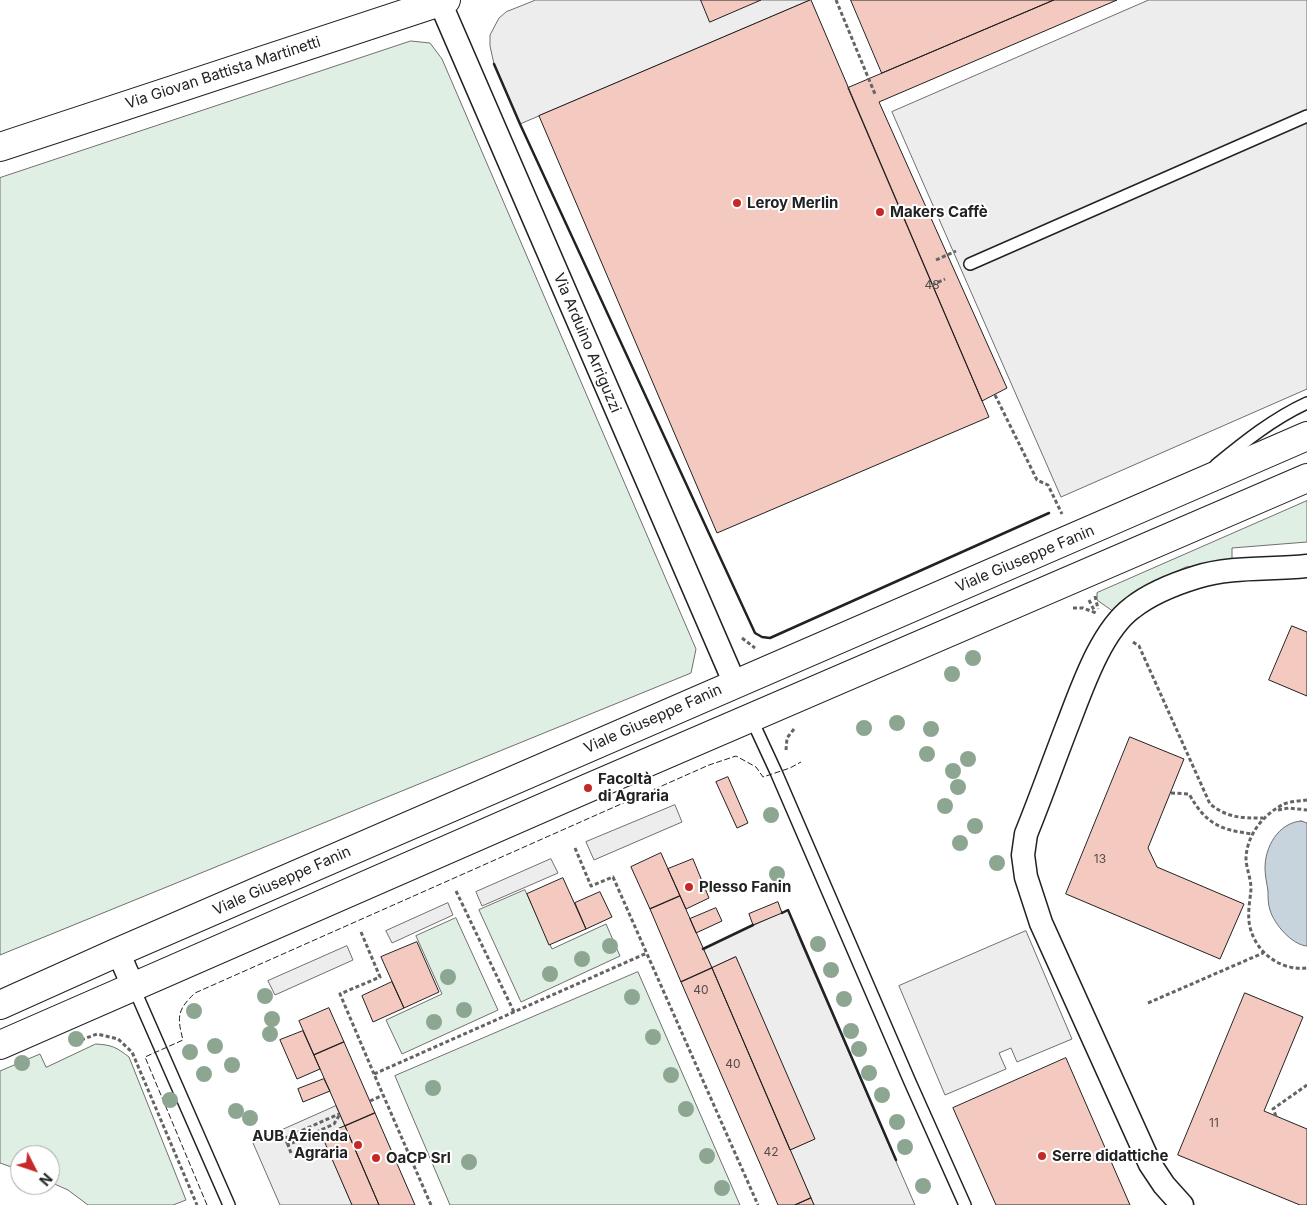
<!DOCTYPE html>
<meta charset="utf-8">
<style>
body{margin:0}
#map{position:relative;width:1307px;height:1205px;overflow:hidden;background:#fff;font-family:Inter,sans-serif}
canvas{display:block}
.north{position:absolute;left:10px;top:1145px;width:50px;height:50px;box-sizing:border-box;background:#fff;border:1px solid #a7a7a7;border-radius:50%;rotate:131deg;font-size:14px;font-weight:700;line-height:20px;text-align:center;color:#222}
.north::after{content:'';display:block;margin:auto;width:18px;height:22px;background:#c62828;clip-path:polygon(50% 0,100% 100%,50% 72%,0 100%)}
</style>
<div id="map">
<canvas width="1307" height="1205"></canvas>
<div class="north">N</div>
</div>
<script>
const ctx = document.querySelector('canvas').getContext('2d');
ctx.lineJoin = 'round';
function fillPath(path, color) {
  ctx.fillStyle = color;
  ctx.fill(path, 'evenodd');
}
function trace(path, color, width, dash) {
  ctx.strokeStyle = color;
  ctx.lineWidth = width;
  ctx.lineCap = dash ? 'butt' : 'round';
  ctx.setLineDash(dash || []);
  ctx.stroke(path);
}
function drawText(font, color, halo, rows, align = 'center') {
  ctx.font = font + ' Inter,sans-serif';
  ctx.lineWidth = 4;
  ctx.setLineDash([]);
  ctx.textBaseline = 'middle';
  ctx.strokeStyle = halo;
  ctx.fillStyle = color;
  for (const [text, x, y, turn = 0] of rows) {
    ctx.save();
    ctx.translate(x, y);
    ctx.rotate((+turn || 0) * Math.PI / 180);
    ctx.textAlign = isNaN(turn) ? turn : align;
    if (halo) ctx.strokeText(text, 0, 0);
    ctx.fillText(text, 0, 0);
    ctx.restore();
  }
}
const green = new Path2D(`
 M411 41 430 43 442 59 696 649 691 673 0 955V178Z
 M1307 501V542L1232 548V562L1186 567 1145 586 1114 612 1097 600V593Z
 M525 890 552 949 606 924 620 956 521 1002 479 910Z
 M456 918 498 1010 402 1054 386 1020 442 994 416 936Z
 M638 972 740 1205H450L395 1076Z
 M96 1044C112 1045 116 1047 129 1057L186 1200 173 1205H88L68 1190 50 1182V1155H20V1170L0 1163V1071L40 1054 46 1067Z`);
fillPath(green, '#e0efe3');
trace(green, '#6f6f6f', 1);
const parking = new Path2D(`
 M536 0H810L520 124 494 64 490 46V35L499 18 506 12Z
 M1149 0H1307V389L1061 497 892 112Z
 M675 805 682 822 594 860 586 842Z
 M551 859 558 873 482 906 476 892Z
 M448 903 453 915 392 943 386 931Z
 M788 910 801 943 915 1205H814L790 1150 814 1139 735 957 712 968 703 949Z
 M1026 931 1072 1039 1017 1062 1011 1048 999 1053 1006 1069 945 1095 899 986Z
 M347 946 353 960 275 995 268 981Z
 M336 1106 345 1126 323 1136 352 1205H280L253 1143Z`);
fillPath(parking, '#ededed');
trace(parking, '#6f6f6f', 1);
const water = new Path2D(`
 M1301 821 1307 823V946C1292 945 1274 924 1270 910 1268 905 1268 897 1268 891 1267 884 1265 876 1265 868 1265 847 1278 823 1301 821Z`);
fillPath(water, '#c7d3dd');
trace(water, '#6f6f6f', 1);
const building = new Path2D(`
 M701 0H761L710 22Z
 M811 0 989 417 717 533 539 116Z
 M851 0H1054L882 73Z
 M1054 0H1117L879 102 1007 388 982 401 848 88Z
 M1292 626 1307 632V696L1269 680Z
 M1130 737 1184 759 1148 848 1157 867 1244 904 1220 959 1066 894Z
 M728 777 748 823 737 828 716 782Z
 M661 853 680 896 650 909 631 867Z
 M693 859 709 898 686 909 668 869Z
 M563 878 586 929 549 945 527 894Z
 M600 892 612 917 586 929 575 903Z
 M680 896 712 968 681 982 650 909Z
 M778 902 782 913 753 925 749 914Z
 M716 908 722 921 696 933 690 919Z
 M417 942 439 992 404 1008 381 957Z
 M736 957 815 1139 790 1150 712 968Z
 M712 968 811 1198 795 1205H778L681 982Z
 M392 982 404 1008 373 1022 362 996Z
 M1245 993 1303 1017 1264 1111 1307 1129V1205H1300L1178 1155Z
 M329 1008 344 1042 314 1055 299 1021Z
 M303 1031 320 1069 297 1079 280 1040Z
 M344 1042 375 1113 345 1126 314 1055Z
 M1066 1058 1130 1205H996L953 1108Z
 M324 1079 330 1091 303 1102 298 1089Z
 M375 1113 415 1205H379L345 1126Z
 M345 1126 379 1205H352L322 1136Z
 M811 1198 814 1205H795Z`);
fillPath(building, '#f3c9c0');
trace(building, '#222', 1);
const service = new Path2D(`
 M970 264 1307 116
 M1216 465C1244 442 1274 418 1307 403
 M751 718 776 772 910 1082 965 1205
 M133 986 229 1205`);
const minor = new Path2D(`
 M440 2 735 684
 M118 952 133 986
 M1182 1205 1164 1185 1150 1164 1041 923 1026 877 1023 855 1026 834C1041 797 1054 760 1068 724 1082 688 1101 631 1132 608 1151 593 1174 584 1197 577 1232 566 1271 570 1307 566`);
const tertiary = new Path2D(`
 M0 147 446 0`);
const secondary = new Path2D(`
 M0 1005 118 952 1307 436
 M0 1045 588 788 1307 478`);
trace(service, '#222', 14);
trace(minor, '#222', 25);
trace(tertiary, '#222', 30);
trace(secondary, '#222', 30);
trace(new Path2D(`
 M836 0 875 94
 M936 260 956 251
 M932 285 945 279
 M995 395 1037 480 1048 485 1062 514
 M1095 596 1098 609
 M1089 600 1095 612
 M1073 608H1083L1096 613
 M742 638 755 648
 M1133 642 1139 646 1210 804C1228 818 1241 818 1263 818
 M786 750 787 738 794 729
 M1171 793 1189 794C1206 824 1220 830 1253 834
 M1307 800C1300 801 1291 801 1284 804 1264 814 1247 834 1246 858 1246 868 1251 878 1251 889 1250 901 1247 915 1250 927 1256 953 1281 971 1307 968
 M1278 810 1289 808 1307 810
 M575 848 591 886 613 877 758 1205
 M456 891 514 1012
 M361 932 380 977 340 994 374 1074
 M1148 1003 1263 953
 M81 1040 97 1034 118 1039 132 1052 197 1205
 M370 1101 383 1095
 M1276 1116 1273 1109 1307 1085
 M288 1145 285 1138 339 1114
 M291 1153 288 1145 334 1124 340 1114
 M431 1205 374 1074 647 953`), '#646464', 3, [4, 2.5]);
trace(service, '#fff', 11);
trace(minor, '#fff', 22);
trace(tertiary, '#fff', 28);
trace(secondary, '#fff', 28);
trace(new Path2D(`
 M207 1205 145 1057 183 1040C177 1017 177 1010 195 993L709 765 736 756 756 767 763 777 790 768 801 762`), '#222', 1, [6, 2.5]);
trace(new Path2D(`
 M494 64 520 124 755 633 762 637 770 638 1049 513
 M782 913 788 910 896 1160
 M703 949 753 925`), '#222', 2.5);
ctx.fillStyle = '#8da692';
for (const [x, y] of [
 [973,658],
 [952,674],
 [897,723],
 [864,728],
 [931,729],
 [927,754],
 [968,759],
 [953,771],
 [958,787],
 [945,806],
 [771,815],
 [975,826],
 [960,843],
 [997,863],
 [777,874],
 [818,944],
 [610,946],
 [582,959],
 [831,970],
 [550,974],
 [448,977],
 [265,996],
 [632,997],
 [844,999],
 [464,1010],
 [194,1011],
 [272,1019],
 [434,1022],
 [851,1031],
 [270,1034],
 [653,1037],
 [76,1039],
 [215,1046],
 [859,1049],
 [190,1052],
 [22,1063],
 [232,1065],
 [869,1073],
 [204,1074],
 [671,1075],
 [433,1088],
 [882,1095],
 [170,1100],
 [686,1109],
 [236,1111],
 [250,1118],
 [897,1122],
 [905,1147],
 [707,1156],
 [469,1162],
 [923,1186],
 [722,1188]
]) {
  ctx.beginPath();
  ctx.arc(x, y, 8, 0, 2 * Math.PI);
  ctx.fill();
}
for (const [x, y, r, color] of [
 [737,203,5,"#c62828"],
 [880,212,5,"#c62828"],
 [588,788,5,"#c62828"],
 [689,887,5,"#c62828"],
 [358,1145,5,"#c62828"],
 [1042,1156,5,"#c62828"],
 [376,1158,5,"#c62828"]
]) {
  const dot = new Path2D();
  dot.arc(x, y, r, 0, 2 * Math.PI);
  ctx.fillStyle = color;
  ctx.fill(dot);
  trace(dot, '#fff', 2);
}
drawText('12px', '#564c4a', null, [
 ["43",932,285],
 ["13",1100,859],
 ["40",701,990],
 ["40",733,1064],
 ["11",1214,1123],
 ["42",771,1152]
]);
drawText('15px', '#222', '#fff', [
 ["Via Giovan Battista Martinetti",223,73,-18],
 ["Via Arduino Arriguzzi",587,343,67],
 ["Viale Giuseppe Fanin",1025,559,-23],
 ["Viale Giuseppe Fanin",653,719,-24],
 ["Viale Giuseppe Fanin",282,881,-24]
]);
drawText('bold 15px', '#222', '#fff', [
 ["Leroy Merlin",747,203],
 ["Makers Caffè",890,212],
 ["Facoltà",598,779],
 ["di Agraria",598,796],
 ["Plesso Fanin",699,887],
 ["AUB Azienda",348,1136,"right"],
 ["Agraria",348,1153,"right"],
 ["Serre didattiche",1052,1156],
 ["OaCP Srl",386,1158]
], 'left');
</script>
